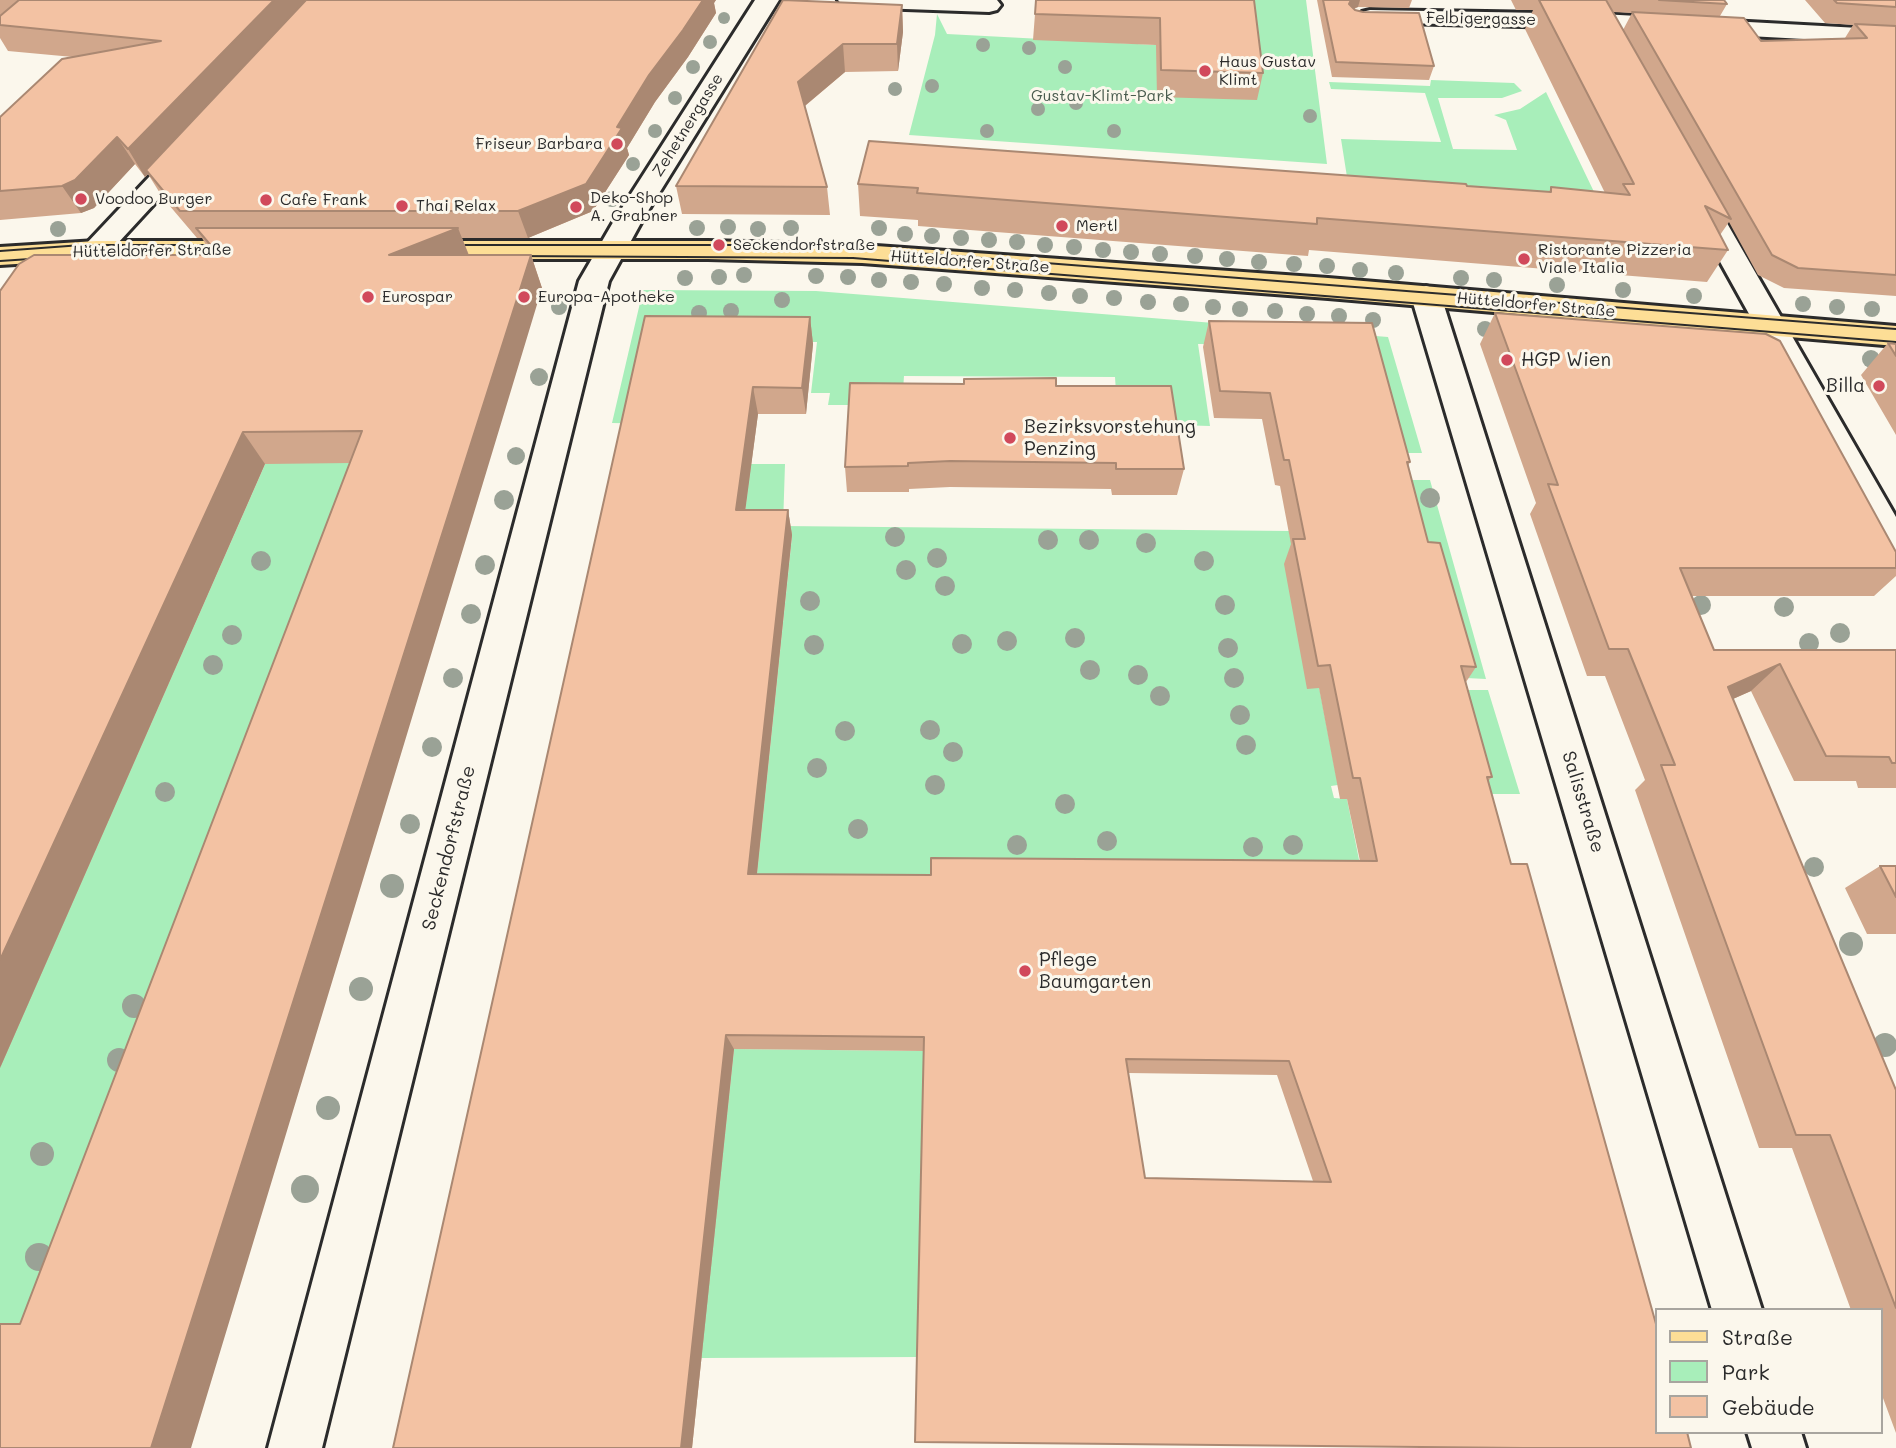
<!DOCTYPE html>
<meta charset="utf-8">
<style>
body{margin:0}
#map{position:relative;width:1896px;height:1448px;overflow:hidden;background:#fbf7ec;font-family:Mali,sans-serif}
canvas{display:block}
.legend{position:absolute;left:1655px;top:1308px;width:228px;height:126px;box-sizing:border-box;background:#fbf7ec;border:2px solid #a8a59f;margin:0;padding:9px 12px;list-style:none;font-size:21px;color:#2b2b2b}
.legend li{display:flex;align-items:center;gap:14px;height:35px}
.legend b{width:35px;border:2px solid #a8a59f}
</style>
<div id="map">
<canvas width="1896" height="1448"></canvas>
<ul class="legend">
<li><b style="height:9px;background:#fdde96"></b>Straße</li>
<li><b style="height:19px;background:#a8eeba"></b>Park</li>
<li><b style="height:19px;background:#f3c2a3"></b>Gebäude</li>
</ul>
</div>
<script>
const ctx = document.querySelector('canvas').getContext('2d');
ctx.lineJoin = 'round';
function fillPath(path, color) {
  ctx.fillStyle = color;
  ctx.fill(path, 'evenodd');
}
function trace(path, color, width, dash) {
  ctx.strokeStyle = color;
  ctx.lineWidth = width;
  ctx.lineCap = dash ? 'butt' : 'round';
  ctx.setLineDash(dash || []);
  ctx.stroke(path);
}
function drawText(font, color, halo, rows, align = 'center') {
  ctx.font = font + ' Mali,sans-serif';
  ctx.lineWidth = 6;
  ctx.setLineDash([]);
  ctx.textBaseline = 'middle';
  ctx.strokeStyle = halo;
  ctx.fillStyle = color;
  for (const [text, x, y, turn = 0] of rows) {
    ctx.save();
    ctx.translate(x, y);
    ctx.rotate((+turn || 0) * Math.PI / 180);
    ctx.textAlign = isNaN(turn) ? turn : align;
    if (halo) ctx.strokeText(text, 0, 0);
    ctx.fillText(text, 0, 0);
    ctx.restore();
  }
}
fillPath(new Path2D(`
 M1245 0H1306L1327 164 909 135 935 35 937 14 947 34 1156 45Z
 M1431 80 1514 83 1522 91 1502 98H1438L1453 149 1517 150 1506 120 1494 115 1520 109 1546 92 1596 196 1347 177 1341 139 1441 142 1425 93 1331 89 1329 82 1430 86Z
 M643 290 816 291 1388 337 1422 453H1368L1367 346 1198 344 1210 426 1175 425 1117 407 1115 377 904 376 902 405H828L830 393H811L817 342 651 341 710 425 612 423Z
 M313 355 419 357 64 1330 0 1329V1067Z
 M751 464H785L783 526 1289 531 1338 785 1331 786 1334 798 1347 799 1363 880 755 892 792 536 742 535Z
 M1398 480H1430L1486 679 1466 678Z
 M1450 690H1488L1520 794H1479Z
 M734 1049 924 1051 919 1357 701 1358Z`), '#a8eeba');
const minor = new Path2D(`
 M755 0H779L643 219 609 281 322 1448H268L579 281 615 219Z
 M838 0H997L1001 5 997 10 989 12 850 7 842 5Z
 M1370 10 1601 14 1896 30V44L1601 28 1362 22 1358 17 1362 12Z
 M191 140 200 142 204 148 200 154 106 256 96 259 86 256 82 250 86 244 182 142Z
 M1702 196 1712 198 1716 204 1896 517V561L1884 557 1688 204 1692 198Z
 M1426 286 1436 289 1441 296 1762 1310H1712L1411 296 1416 289Z
 M1747 1432H1801L1806 1448H1752Z`);
const major = new Path2D(`
 M96 241H263L273 244 277 250 273 256 263 259H96L0 265V247Z
 M414 241H708L862 245 1328 278 1896 326V346L1328 298 862 263 708 259H414L404 256 400 250 404 244Z`);
trace(minor, '#2b2b2b', 6);
trace(major, '#2b2b2b', 6);
fillPath(minor, '#fbf7ec');
fillPath(major, '#fdde96');
trace(new Path2D(`
 M447 245H744
 M0 251 82 245H226
 M891 251 1896 329
 M511 256 853 258 1896 342
 M0 261 45 258`), '#2b2b2b', 2);
ctx.fillStyle = '#9aa296';
for (const [x, y, r] of [
 [724,18,6],
 [710,42,7],
 [983,45,7],
 [1029,48,7],
 [693,67,7],
 [1065,67,7],
 [932,86,7],
 [895,89,7],
 [675,98,7],
 [1076,103,7],
 [1038,109,7],
 [1310,116,7],
 [655,131,7],
 [987,131,7],
 [1114,131,7],
 [633,164,7],
 [612,199,8],
 [728,227,8],
 [697,228,8],
 [791,228,8],
 [879,228,8],
 [58,229,8],
 [758,229,8],
 [905,234,8],
 [932,236,8],
 [961,238,8],
 [989,240,8],
 [1017,242,8],
 [1045,245,8],
 [1074,247,8],
 [1103,250,8],
 [1131,252,8],
 [1160,254,8],
 [1195,256,8],
 [1227,259,8],
 [1259,262,8],
 [1294,264,8],
 [1327,266,8],
 [1360,270,8],
 [1396,273,8],
 [744,275,8],
 [816,276,8],
 [719,277,8],
 [848,277,8],
 [685,278,8],
 [1461,278,8],
 [879,280,8],
 [1494,280,8],
 [911,282,8],
 [944,284,8],
 [1557,285,8],
 [982,288,8],
 [1015,290,8],
 [1623,290,8],
 [1049,293,8],
 [1080,296,8],
 [1694,296,8],
 [1114,298,8],
 [782,300,8],
 [1148,302,8],
 [1181,304,8],
 [1803,304,8],
 [559,307,8],
 [1213,307,8],
 [1837,307,8],
 [1240,309,8],
 [1872,309,8],
 [731,311,8],
 [1275,311,8],
 [699,313,8],
 [1307,314,8],
 [1339,316,8],
 [1373,320,8],
 [1485,329,8],
 [1871,359,9],
 [539,377,9],
 [516,456,9],
 [1430,498,10],
 [504,500,10],
 [895,537,10],
 [1048,540,10],
 [1089,540,10],
 [1146,543,10],
 [937,558,10],
 [261,561,10],
 [1204,561,10],
 [485,565,10],
 [906,570,10],
 [945,586,10],
 [810,601,10],
 [1225,605,10],
 [1701,605,10],
 [1784,607,10],
 [471,614,10],
 [1840,633,10],
 [232,635,10],
 [1075,638,10],
 [1007,641,10],
 [1809,643,10],
 [962,644,10],
 [814,645,10],
 [1228,648,10],
 [213,665,10],
 [1090,670,10],
 [1138,675,10],
 [453,678,10],
 [1234,678,10],
 [1160,696,10],
 [1240,715,10],
 [930,730,10],
 [845,731,10],
 [1246,745,10],
 [432,747,10],
 [953,752,10],
 [817,768,10],
 [935,785,10],
 [165,792,10],
 [1065,804,10],
 [410,824,10],
 [858,829,10],
 [1107,841,10],
 [1017,845,10],
 [1293,845,10],
 [1253,847,10],
 [1814,867,10],
 [392,886,12],
 [1851,944,12],
 [361,989,12],
 [134,1006,12],
 [1885,1045,12],
 [119,1060,12],
 [328,1108,12],
 [42,1154,12],
 [305,1189,14],
 [39,1257,14]
]) {
  ctx.beginPath();
  ctx.arc(x, y, r, 0, 2 * Math.PI);
  ctx.fill();
}
fillPath(new Path2D(`
 M0 0H716L714 3 716 13 688 57 655 102 627 148 629 155 593 211 528 238H462L469 255H531L542 288 20 1324 350 463 265 464 0 1068 212 255 202 238H197L163 198 148 174 145 177 135 164 94 208 81 213 0 220V117L73 57 8 51 0 38Z
 M783 0 902 5 903 32 898 71 845 72 805 106 827 187 830 215 682 214 676 186Z
 M1254 0 1263 73 1257 100 1157 97 1156 45 1033 40 1035 14Z
 M1317 0H1412L1409 8 1358 7 1354 9 1434 66 1429 80 1332 77Z
 M1511 0H1724L1727 4 1720 16 1761 41 1845 38 1853 25 1825 23 1805 0H1896V296L1784 288 1758 275 1729 222 1720 235 1728 250 1707 282 1309 250 1308 256 918 226V220L860 216 858 184 1467 186 1549 192 1551 187 1605 193 1525 29 1533 10H1516ZM1613 12 1632 13 1623 30Z
 M1495 313 1896 552V576L1874 596H1691L1714 650H1896V788H1858L1856 781H1794L1751 691 1733 699 1896 1090V1433L1880 1390V1310H1851L1792 1148H1759L1635 790 1645 780 1605 676H1587L1530 514 1536 503 1480 344Z
 M645 316 810 317 813 344 806 414H758L745 510H788L792 535 757 874 931 875 1360 861 1347 799H1340L1319 688 1307 689 1284 564 1291 544 1280 486 1275 485 1262 419 1214 418 1203 347 1209 321 1410 462 1408 466 1428 542 1476 667 1466 682 1492 777 1488 781 1501 1448 923 1051 734 1049 692 1448ZM1128 1073 1277 1075 1313 1181 1145 1178Z
 M1888 343 1896 344V435L1861 375Z
 M1056 386 1184 469 1177 495H1112L1111 489 950 487 909 489V492H847L845 467Z
 M1880 866H1896V934H1867L1845 888Z`), '#d1a78c');
fillPath(new Path2D(`
 M274 0H313L146 170 148 174 145 177 128 149Z
 M703 0H716L714 3 716 13 688 57 655 102 627 148 629 155 593 211 528 238 518 211 617 127 649 75Z
 M1351 0H1360L1358 7 1349 10V4Z
 M902 5 903 32 898 71 897 44Z
 M843 44 845 72 801 109 798 82Z
 M117 137 135 164 94 208 81 213 62 186Z
 M458 228 471 261 389 255Z
 M531 255 542 288 191 1448H151Z
 M810 317 813 344 806 414 802 388Z
 M753 387 758 414 742 535 736 510Z
 M243 432 265 464 0 1068V960Z
 M788 510 792 535 755 892 748 874Z
 M1780 664 1751 691 1701 713 1728 687Z
 M726 1035 734 1049 692 1448H681Z`), '#aa8872');
const building = new Path2D(`
 M19 0H274L128 149 117 137 75 180 62 186 0 191V117L62 59 161 41 0 25V16Z
 M306 0H703L683 30 649 75 617 127 622 128 586 184 518 211H180L146 170Z
 M783 0 902 5 897 44H843L798 82 827 187 676 186Z
 M1036 0H1254L1263 73 1161 70 1160 18 1035 14Z
 M1323 0H1351L1349 4 1355 10 1363 12 1419 13 1434 66 1336 62Z
 M1539 0H1606L1731 219 1705 206 1728 250 1317 218V224L917 193 918 188 858 184 869 141 1466 184 1467 186 1551 192V187L1630 195 1623 184H1634Z
 M1659 0H1724L1727 4Z
 M1834 0H1896V7L1837 3Z
 M1632 12 1744 18 1761 41 1867 38 1855 24 1896 26V275L1798 268 1772 255Z
 M196 228H458L389 255H531L151 1448H0V1324H20L362 431 243 432 0 960V291L19 264 34 255H219Z
 M1495 313 1766 334 1780 341 1896 552V568H1680L1714 650H1896V763H1892L1889 757 1826 756 1780 664 1728 687 1896 1090V1308L1830 1135H1796L1661 765H1675L1628 649H1609L1548 484 1558 485Z
 M645 316 810 317 802 388 753 387 736 510H788L748 874 931 875V858L1377 861 1360 778H1353L1330 665 1318 666 1293 539H1305L1289 460H1284L1270 393 1220 391 1209 321 1372 323 1410 462H1407L1428 542 1440 543 1476 667 1461 666 1492 777H1487L1511 864H1527L1656 1324V1432H1687L1691 1448H1523L915 1442 924 1037 726 1035 681 1448H393ZM1126 1059 1289 1061 1331 1182 1145 1178Z
 M1888 343 1896 344V356Z
 M1056 378V386H1171L1184 469H1116V463L950 461 908 463V466L845 467 850 383 964 384V379Z
 M1880 866H1896V897Z`);
fillPath(building, '#f3c2a3');
trace(building, '#aa8872', 2);
for (const [x, y, r, color] of [
 [1205,71,7,"#d1495b"],
 [617,144,7,"#d1495b"],
 [81,199,7,"#d1495b"],
 [266,200,7,"#d1495b"],
 [402,206,7,"#d1495b"],
 [576,207,7,"#d1495b"],
 [1062,226,7,"#d1495b"],
 [719,245,7,"#d1495b"],
 [1524,259,7,"#d1495b"],
 [368,297,7,"#d1495b"],
 [524,297,7,"#d1495b"],
 [1507,360,7,"#d1495b"],
 [1879,386,7,"#d1495b"],
 [1010,438,7,"#d1495b"],
 [1025,971,7,"#d1495b"]
]) {
  const dot = new Path2D();
  dot.arc(x, y, r, 0, 2 * Math.PI);
  ctx.fillStyle = color;
  ctx.fill(dot);
  trace(dot, '#fbf7ec', 2.5);
}
drawText('16px', '#2b2b2b', '#fbf7ec', [
 ["Felbigergasse",1481,19,1],
 ["Zehetnergasse",688,125,-58],
 ["Hütteldorfer Straße",152,251,-1],
 ["Hütteldorfer Straße",970,262,4],
 ["Hütteldorfer Straße",1536,305,5]
]);
drawText('16px', '#2b2b2b', '#fbf7ec', [
 ["Haus Gustav",1219,62],
 ["Klimt",1219,80],
 ["Friseur Barbara",603,144,"right"],
 ["Deko-Shop",590,198],
 ["A. Grabner",590,216],
 ["Voodoo Burger",95,199],
 ["Cafe Frank",280,200],
 ["Thai Relax",416,206],
 ["Mertl",1076,226],
 ["Seckendorfstraße",733,245],
 ["Ristorante Pizzeria",1538,250],
 ["Viale Italia",1538,268],
 ["Eurospar",382,297],
 ["Europa-Apotheke",538,297]
], 'left');
drawText('16px', '#4a5c4f', '#fbf7ec', [
 ["Gustav-Klimt-Park",1102,96]
]);
drawText('19px', '#2b2b2b', '#fbf7ec', [
 ["HGP Wien",1521,360],
 ["Billa",1865,386,"right"],
 ["Bezirksvorstehung",1024,427],
 ["Penzing",1024,449],
 ["Pflege",1039,960],
 ["Baumgarten",1039,982]
], 'left');
drawText('19px', '#2b2b2b', '#fbf7ec', [
 ["Salisstraße",1583,802,73],
 ["Seckendorfstraße",449,848,-76]
]);
</script>
